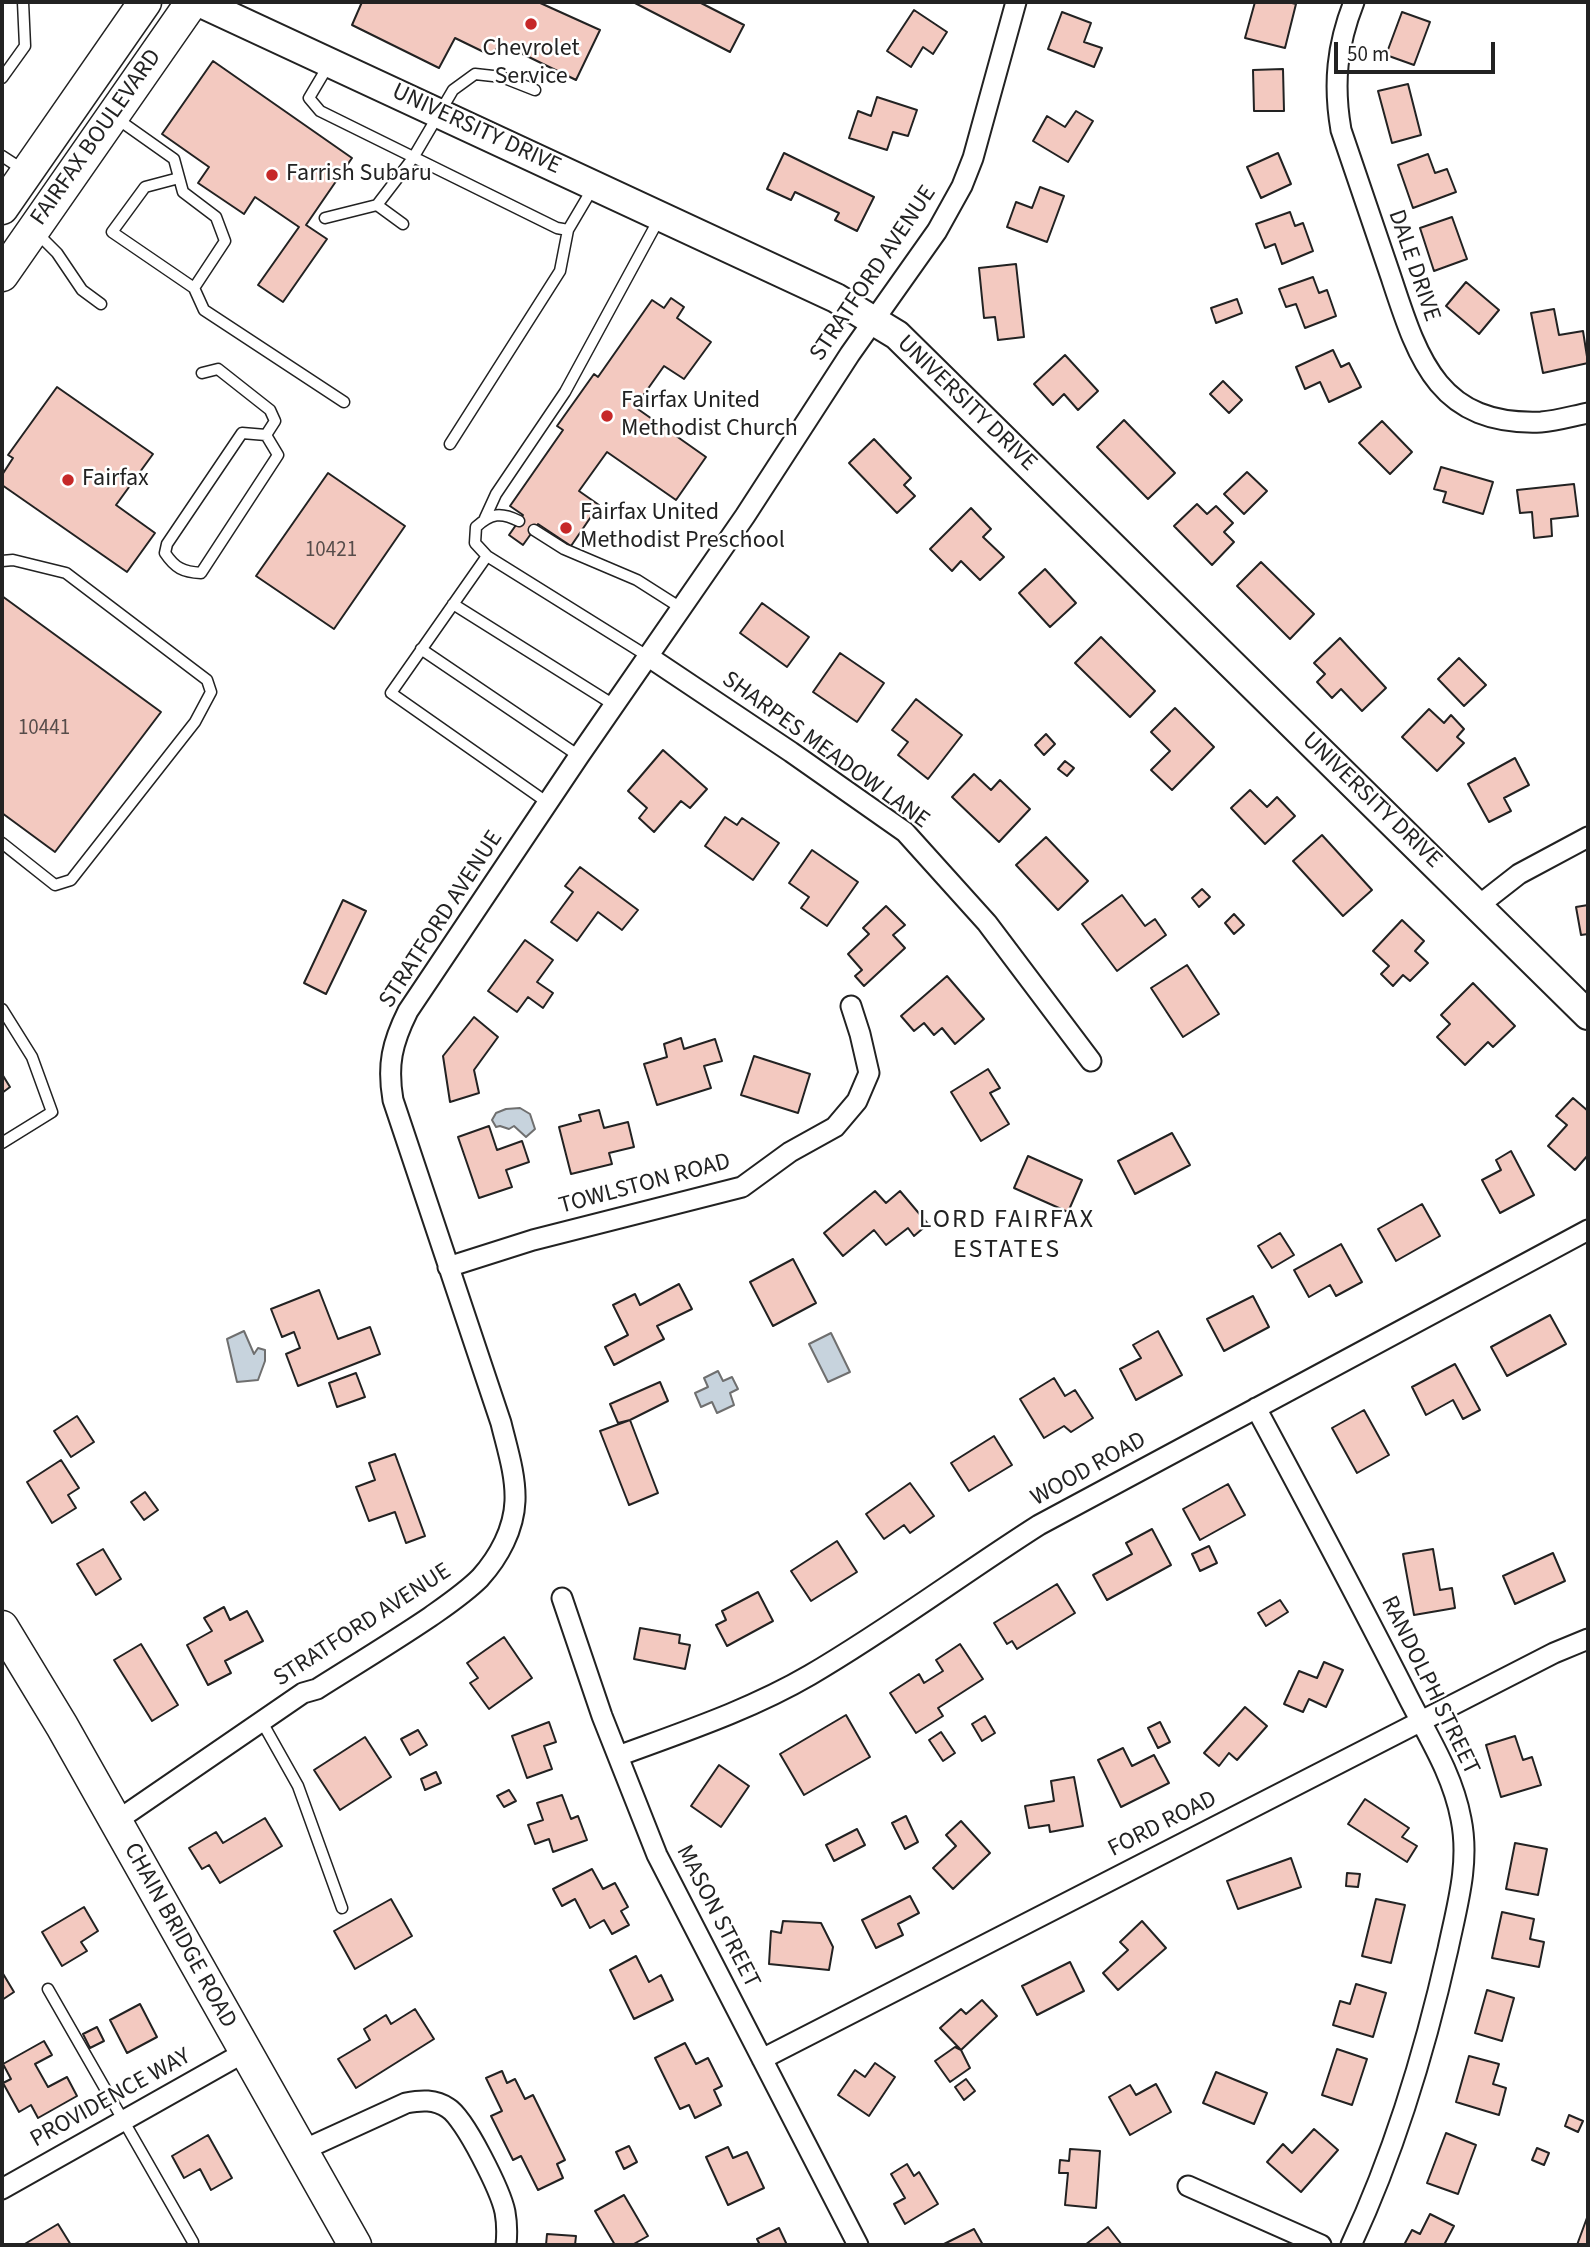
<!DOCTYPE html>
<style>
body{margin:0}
#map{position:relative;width:1590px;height:2247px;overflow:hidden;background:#fff;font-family:"Source Sans 3",sans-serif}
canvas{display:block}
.frame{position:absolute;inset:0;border:4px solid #222;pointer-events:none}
.scale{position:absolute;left:1334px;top:42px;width:161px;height:32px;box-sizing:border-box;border:4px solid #222;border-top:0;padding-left:9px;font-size:21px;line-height:24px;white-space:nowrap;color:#222;-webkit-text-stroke:5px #fff;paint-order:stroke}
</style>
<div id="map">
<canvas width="1590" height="2247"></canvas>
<div class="frame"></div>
<div class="scale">50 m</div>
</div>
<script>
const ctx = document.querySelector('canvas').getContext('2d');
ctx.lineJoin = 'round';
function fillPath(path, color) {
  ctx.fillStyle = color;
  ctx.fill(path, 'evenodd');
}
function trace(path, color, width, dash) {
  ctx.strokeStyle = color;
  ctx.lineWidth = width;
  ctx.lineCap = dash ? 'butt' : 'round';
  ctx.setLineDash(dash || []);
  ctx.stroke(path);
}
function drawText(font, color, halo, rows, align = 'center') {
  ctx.font = font + ' "Source Sans 3",sans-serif';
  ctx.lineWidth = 5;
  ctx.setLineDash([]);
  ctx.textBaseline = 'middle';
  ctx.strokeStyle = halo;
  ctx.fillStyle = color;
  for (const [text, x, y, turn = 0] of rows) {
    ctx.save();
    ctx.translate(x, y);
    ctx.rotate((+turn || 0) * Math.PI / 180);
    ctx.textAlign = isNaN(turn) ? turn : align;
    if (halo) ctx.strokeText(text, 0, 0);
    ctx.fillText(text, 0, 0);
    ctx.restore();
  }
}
const water = new Path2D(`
 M520 1108 530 1114 535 1129 526 1137 514 1126 509 1129 500 1126 496 1127 492 1120 496 1113 506 1109Z
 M244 1331 254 1354 258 1348 265 1350V1361L258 1380 237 1382 227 1339Z
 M831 1333 850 1372 828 1382 809 1344Z
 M718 1371 723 1381 732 1377 738 1389 730 1393 734 1405 717 1413 712 1402 701 1407 695 1393 708 1387 704 1378Z`);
fillPath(water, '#c7d3dd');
trace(water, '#6f6f6f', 2);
const building = new Path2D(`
 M362 2H538L600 30 576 80 500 43 492 56 455 38 439 68 352 25Z
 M633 2H699L744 25 730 52Z
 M1255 2H1288L1296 4 1285 48 1245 38Z
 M914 10 947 32 933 54 923 47 911 67 887 51Z
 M1062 12 1091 23 1084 42 1102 48 1094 67 1048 49Z
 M1402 12 1430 22 1414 65 1386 55Z
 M213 61 352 158 306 225 327 239 283 302 258 285 299 227 255 197 244 214 198 183 209 167 162 134Z
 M1283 69 1284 111H1254L1253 70Z
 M1408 84 1421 135 1392 143 1378 91Z
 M877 97 917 110 908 136 893 132 887 150 849 138 858 111 871 116Z
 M1076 111 1093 121 1068 162 1033 141 1047 116 1065 127Z
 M784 153 874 197 857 231 835 220 839 213 795 192 791 200 767 189Z
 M1278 153 1291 184 1261 198 1247 167Z
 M1428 154 1435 173 1447 169 1456 192 1413 208 1398 165Z
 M1040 187 1064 196 1047 242 1007 227 1016 202 1032 208Z
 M1290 212 1295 226 1303 223 1313 251 1282 264 1275 244 1265 248 1256 224Z
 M1452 217 1467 259 1434 271 1420 228Z
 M1016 264 1024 337 998 340 995 317 984 318 979 268Z
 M1313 277 1319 293 1327 290 1336 316 1305 328 1296 304 1286 307 1279 289Z
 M1466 282 1499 310 1479 334 1446 306Z
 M671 298 684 307 677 318 711 342 684 379 664 366 635 407 706 457 676 500 607 452 579 491 599 505 571 546 538 524 523 545 509 535 523 515 510 506 563 430 557 426 594 374 598 377 652 300 664 308Z
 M1237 299 1242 313 1216 323 1211 308Z
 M1554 309 1559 335 1583 331 1588 363 1543 373 1531 313Z
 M1333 350 1341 367 1349 363 1361 387 1329 402 1320 382 1305 389 1296 367Z
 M1065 355 1098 391 1078 410 1064 394 1053 405 1034 384Z
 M1223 381 1242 400 1229 413 1210 394Z
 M57 387 153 454 116 505 155 533 127 572 2 485V475L13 458 8 455Z
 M1124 420 1175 473 1148 499 1097 447Z
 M1382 421 1412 452 1390 474 1359 443Z
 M874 439 911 478 904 485 915 496 897 513 849 463Z
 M1441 467 1493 482 1483 514 1443 502 1446 492 1434 489Z
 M1247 472 1267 491 1244 514 1224 494Z
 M328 473 405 526 334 629 256 576Z
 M1574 484 1578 516 1551 519 1552 536 1534 538 1532 512 1520 513 1517 490Z
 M1197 504 1207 514 1216 506 1233 523 1224 532 1234 542 1212 565 1174 526Z
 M971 508 991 529 983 537 1004 557 980 580 961 561 952 571 930 549Z
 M1261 562 1314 614 1290 639 1237 586Z
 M1045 569 1076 603 1050 627 1019 593Z
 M2 596 161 712 55 852 2 813Z
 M762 603 809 637 787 667 740 633Z
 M1101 637 1155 691 1130 717 1075 663Z
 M1340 638 1386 688 1362 711 1341 689 1332 698 1317 682 1325 674 1314 663Z
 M840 653 884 683 857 722 813 692Z
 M1459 658 1486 685 1464 706 1438 679Z
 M916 699 962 735 928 779 898 755 908 742 892 730Z
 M1175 708 1214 747 1172 790 1151 770 1170 751 1151 732Z
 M1429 709 1444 723 1451 715 1464 729 1457 737 1464 743 1437 771 1402 737Z
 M1046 734 1055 744 1044 755 1035 745Z
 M663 750 707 789 690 808 681 801 654 832 639 818 647 808 628 791Z
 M1515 758 1529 785 1504 798 1511 811 1489 822 1468 784Z
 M1065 761 1074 768 1067 776 1058 769Z
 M974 774 991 790 1000 780 1030 809 999 842 952 797Z
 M1250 790 1267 807 1277 797 1295 816 1265 844 1231 808Z
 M725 817 737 825 742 818 779 843 753 880 705 846Z
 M1322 835 1372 890 1343 916 1293 861Z
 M1046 837 1088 881 1058 910 1016 865Z
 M812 850 858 882 827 926 801 908 809 897 789 883Z
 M580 867 638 910 622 930 598 912 577 941 551 922 573 892 565 886Z
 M1202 889 1210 897 1199 907 1192 898Z
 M1122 895 1145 926 1155 919 1166 935 1117 971 1082 924Z
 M343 900 366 911 326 994 304 983Z
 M1588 905V934L1581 935 1576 907Z
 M886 906 905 925 893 935 905 948 864 986 855 976 862 970 848 954 869 934 863 928Z
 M1234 914 1244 925 1234 934 1225 923Z
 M1402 920 1424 941 1415 951 1428 963 1410 981 1403 975 1393 986 1381 974 1389 966 1373 951Z
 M525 940 553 960 537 982 553 993 543 1008 528 997 517 1012 488 991Z
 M1187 965 1219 1014 1183 1037 1151 988Z
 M947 976 984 1019 955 1044 942 1028 934 1035 924 1023 914 1031 901 1016Z
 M1473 983 1515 1026 1493 1047 1488 1042 1465 1065 1437 1037 1450 1024 1441 1015Z
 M474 1017 498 1037 474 1070 479 1093 450 1102 443 1056Z
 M681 1038 684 1049 715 1039 722 1061 704 1066 711 1088 657 1105 644 1064 667 1057 664 1044Z
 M754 1056 810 1074 798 1113 741 1095Z
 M988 1069 1000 1088 990 1093 1009 1124 981 1141 951 1092Z
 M2 1074 10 1087 2 1093Z
 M1573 1098 1588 1111V1155L1575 1170 1548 1146 1567 1125 1556 1116Z
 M599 1110 604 1128 628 1122 634 1147 609 1153 612 1164 571 1174 559 1127 581 1121 579 1115Z
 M489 1126 497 1150 522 1141 529 1162 506 1170 512 1187 479 1198 458 1137Z
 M1172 1133 1190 1165 1135 1194 1118 1161Z
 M1511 1151 1534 1195 1500 1213 1482 1180 1501 1170 1496 1160Z
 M1028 1156 1082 1180 1068 1212 1014 1188Z
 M875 1191 886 1203 900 1191 928 1224 914 1236 908 1228 886 1245 874 1230 843 1256 824 1233Z
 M1422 1204 1440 1236 1396 1261 1378 1229Z
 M1280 1233 1294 1255 1272 1268 1258 1246Z
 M1341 1244 1362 1282 1336 1296 1330 1285 1309 1297 1294 1270Z
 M793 1259 816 1303 773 1326 750 1282Z
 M679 1284 692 1309 657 1326 664 1339 614 1365 605 1347 628 1335 613 1305 635 1294 640 1305Z
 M319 1290 338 1339 370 1327 380 1354 298 1386 286 1354 300 1348 294 1332 282 1337 271 1309Z
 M1253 1296 1269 1327 1224 1351 1207 1319Z
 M1550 1315 1566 1344 1507 1376 1491 1347Z
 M1158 1331 1182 1375 1136 1400 1120 1369 1141 1358 1133 1345Z
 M1455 1364 1480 1410 1463 1419 1453 1400 1426 1415 1412 1387Z
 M356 1373 365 1397 337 1407 329 1383Z
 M1054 1378 1065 1396 1075 1390 1093 1418 1071 1432 1064 1426 1044 1438 1020 1399Z
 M660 1382 668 1401 630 1420 618 1423 610 1404Z
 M1364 1410 1389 1455 1357 1473 1332 1428Z
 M77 1416 94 1442 71 1457 54 1431Z
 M630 1420 658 1493 629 1505 600 1431Z
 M994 1436 1012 1465 969 1491 951 1463Z
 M395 1454 425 1536 406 1543 395 1512 369 1521 356 1487 375 1480 369 1463Z
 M61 1460 79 1488 68 1495 76 1508 52 1523 27 1482Z
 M910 1483 934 1516 910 1533 904 1525 884 1539 866 1514Z
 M1228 1484 1245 1515 1200 1540 1183 1509Z
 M145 1492 158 1510 144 1520 131 1502Z
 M1152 1529 1171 1565 1107 1600 1093 1575 1132 1554 1126 1543Z
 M837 1541 857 1572 811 1601 791 1571Z
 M1209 1546 1217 1563 1200 1571 1192 1554Z
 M103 1549 121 1579 96 1595 77 1564Z
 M1433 1549 1440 1590 1452 1588 1455 1608 1414 1615 1403 1554Z
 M1553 1553 1565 1581 1515 1604 1503 1576Z
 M1057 1584 1075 1613 1017 1649 1012 1641 1007 1644 994 1623Z
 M758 1592 773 1621 727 1646 716 1625 726 1620 722 1611Z
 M1280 1600 1288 1612 1266 1626 1258 1613Z
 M224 1607 230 1620 247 1611 263 1641 225 1661 231 1673 208 1685 187 1645 212 1631 204 1618Z
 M640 1628 680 1635 679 1643 690 1645 685 1669 634 1659Z
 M504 1637 532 1678 489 1709 470 1683 478 1678 467 1663Z
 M141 1644 178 1705 152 1721 114 1660Z
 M960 1644 983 1679 938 1708 943 1716 916 1733 890 1693 919 1674 924 1683 943 1671 936 1660Z
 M1324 1662 1343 1670 1326 1707 1309 1699 1303 1712 1284 1704 1299 1671 1317 1678Z
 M1245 1707 1267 1726 1237 1760 1229 1753 1219 1766 1204 1753Z
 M846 1715 870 1757 804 1795 780 1754Z
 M985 1716 995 1733 982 1741 972 1724Z
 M549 1722 556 1742 544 1746 552 1769 527 1778 512 1736Z
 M1160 1722 1170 1742 1158 1748 1148 1728Z
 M418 1730 427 1745 410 1755 401 1739Z
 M941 1732 955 1753 943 1761 929 1740Z
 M1515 1736 1523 1760 1532 1757 1541 1785 1501 1797 1486 1745Z
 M365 1737 391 1777 340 1810 314 1770Z
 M1123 1748 1132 1766 1154 1755 1169 1783 1121 1807 1098 1760Z
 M719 1765 749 1786 721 1827 691 1806Z
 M436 1772 441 1783 425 1790 421 1779Z
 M1074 1777 1083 1826 1050 1832 1049 1825 1029 1828 1025 1806 1054 1801 1051 1781Z
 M509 1790 516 1801 504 1807 497 1796Z
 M562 1795 571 1819 578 1816 587 1840 553 1852 549 1839 535 1844 528 1825 543 1820 537 1803Z
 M1365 1799 1409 1828 1402 1837 1417 1846 1407 1862 1348 1824Z
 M906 1816 918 1842 905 1849 892 1823Z
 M265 1818 282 1846 220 1883 209 1865 202 1869 189 1848 216 1832 223 1843Z
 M961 1821 990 1853 953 1889 933 1868 956 1846 946 1835Z
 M857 1829 865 1845 834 1861 826 1845Z
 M1515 1843 1547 1849 1538 1895 1506 1889Z
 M1291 1858 1301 1887 1238 1909 1227 1881Z
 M592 1869 603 1889 615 1883 628 1907 621 1911 629 1925 612 1934 604 1920 590 1928 575 1899 562 1906 553 1889Z
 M1347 1873 1360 1874 1358 1887 1346 1886Z
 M910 1896 919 1913 898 1924 903 1935 876 1948 862 1920Z
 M391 1899 412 1936 355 1969 334 1931Z
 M1376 1899 1405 1905 1391 1963 1362 1956Z
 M84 1907 98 1931 81 1942 87 1951 62 1966 42 1932Z
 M1502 1912 1534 1919 1530 1939 1544 1942 1539 1967 1492 1958Z
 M783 1921 821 1923 833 1947 829 1970 769 1964 771 1931 781 1933Z
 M1142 1921 1166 1948 1118 1990 1103 1973 1128 1950 1120 1942Z
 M636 1956 649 1982 661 1975 673 2000 634 2019 610 1970Z
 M1070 1962 1084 1991 1037 2015 1022 1986Z
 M2 1972 14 1992 2 2000Z
 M1356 1984 1386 1993 1373 2037 1333 2025 1340 2001 1350 2004Z
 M1487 1990 1514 1998 1502 2041 1475 2033Z
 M982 2000 997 2016 961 2050 940 2028 961 2009 966 2014Z
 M140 2004 157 2037 127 2053 110 2020Z
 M415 2009 434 2039 356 2088 338 2059 370 2040 364 2029 386 2015 391 2024Z
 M97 2027 104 2041 90 2048 83 2034Z
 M44 2041 52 2055 35 2064 48 2087 67 2077 77 2096 38 2118 31 2105 19 2112 3 2083 11 2079 3 2064Z
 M685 2043 696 2064 708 2058 722 2086 714 2090 721 2105 695 2118 689 2105 680 2109 655 2058Z
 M955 2047 961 2050 970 2068 950 2082 935 2061Z
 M1337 2049 1367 2059 1352 2105 1322 2095Z
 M1469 2056 1499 2064 1493 2084 1506 2088 1499 2115 1456 2102Z
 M875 2063 895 2077 869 2116 838 2095 855 2070 865 2077Z
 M502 2071 507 2083 515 2079 525 2099 533 2095 565 2160 557 2164 563 2178 538 2190 521 2156 513 2160 491 2116 502 2111 486 2078Z
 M1216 2072 1267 2093 1254 2124 1203 2103Z
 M966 2079 975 2091 964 2100 955 2087Z
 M1156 2084 1171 2112 1130 2135 1109 2097 1130 2085 1136 2095Z
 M1569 2115 1583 2121 1578 2132 1565 2126Z
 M1314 2129 1338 2150 1301 2192 1267 2162 1283 2144 1292 2153Z
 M1446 2133 1476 2145 1458 2194 1427 2183Z
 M208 2135 232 2178 211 2190 200 2169 184 2178 172 2156Z
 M629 2146 637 2162 624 2169 616 2152Z
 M728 2147 733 2158 747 2152 764 2188 728 2205 706 2157Z
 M1537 2148 1549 2153 1544 2165 1532 2160Z
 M1070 2149 1100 2151 1096 2208 1065 2205 1068 2173H1059L1060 2160 1069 2161Z
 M907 2164 914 2176 919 2172 938 2204 905 2224 894 2204 905 2198 891 2174Z
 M624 2195 648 2236 632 2245H615L595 2211Z
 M1430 2214 1454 2226 1444 2245H1404L1412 2230 1420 2234Z
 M1588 2215V2245H1577Z
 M58 2224 71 2245H23Z
 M1108 2227 1122 2245H1085Z
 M779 2228 787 2245H760L757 2239Z
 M974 2229 983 2245H942Z
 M547 2234 576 2236 575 2245H546Z`);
fillPath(building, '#f3c9c0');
trace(building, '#222', 2);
const lane = new Path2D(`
 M328 66 309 98 320 111 557 228 568 230 594 186
 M2 78 25 46 23 2
 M116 118 174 159 183 192 216 217 225 241 194 288 204 310 344 402
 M2 156 25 171
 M179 178 145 187 112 232 194 288
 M325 218 377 205
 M403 224 377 205 413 158 453 90 475 74 502 77 535 90
 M36 232 57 253 82 290 101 304
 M202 373 218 369 270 410 275 421 266 435 278 455 201 573C183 572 175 568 165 553L167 544 242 433 266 435
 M450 444 560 271 568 230
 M485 518 496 494 565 392 659 219
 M519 521C501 512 491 513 476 527L475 543 487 556 649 657
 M534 530 564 549 637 580 681 608
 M487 556 391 693 548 803
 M2 561 13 560 66 573 207 680 211 692 195 722 71 880 55 885 2 843
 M453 604 614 705
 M421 649 579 756
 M2 1009 32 1057 52 1112 2 1143
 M262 1722 298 1786 342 1908
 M48 1989 193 2242`);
const street = new Path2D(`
 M1354 2C1337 45 1333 84 1341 130 1358 179 1374 228 1391 277 1418 359 1438 426 1541 422 1556 421 1573 416 1588 413
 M649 657 791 752 905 832 987 923 1091 1061
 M1478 906 1519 874 1588 837
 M448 1267 533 1240 742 1187 790 1152 835 1127 857 1101 869 1073 860 1034 851 1006
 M1256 1408C1306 1501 1356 1595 1404 1689 1425 1732 1452 1771 1461 1819 1470 1863 1457 1906 1448 1949 1425 2051 1395 2151 1351 2245
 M562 1598 602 1716 657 1855 858 2245
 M618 1756C683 1732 750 1710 810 1675 889 1629 962 1574 1039 1525L1588 1230
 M115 1822 303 1693 317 1689C355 1665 393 1642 430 1617 447 1605 465 1593 480 1578 499 1557 514 1529 515 1501 516 1475 507 1448 501 1423L393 1100C387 1065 392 1043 408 1011L579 756 745 516 850 354 937 231 962 186 973 158 1016 2
 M762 2059 1554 1653 1588 1639
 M301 2151 406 2103C421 2100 435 2099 448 2108 465 2118 501 2192 505 2212 507 2223 507 2235 506 2245
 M1188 2186 1321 2245
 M2 2189 245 2052`);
const secondary = new Path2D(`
 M199 2 836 298 897 335 1588 1015`);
const primary = new Path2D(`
 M2 208 145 2
 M2 275 192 2
 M2 1627 62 1726 355 2245`);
trace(lane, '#222', 13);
trace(street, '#222', 23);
trace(secondary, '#222', 32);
trace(primary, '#222', 35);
trace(lane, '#fff', 10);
trace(street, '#fff', 19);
trace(secondary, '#fff', 28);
trace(primary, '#fff', 32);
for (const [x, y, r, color] of [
 [531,24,7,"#c62828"],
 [272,175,7,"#c62828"],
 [607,416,7,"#c62828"],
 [68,480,7,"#c62828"],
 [566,528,7,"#c62828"]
]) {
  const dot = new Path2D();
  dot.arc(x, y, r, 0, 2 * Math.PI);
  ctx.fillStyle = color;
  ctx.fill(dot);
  trace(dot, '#fff', 2.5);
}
drawText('21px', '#564c4a', null, [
 ["10421",331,551],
 ["10441",44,729]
]);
drawText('24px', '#222', '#fff', [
 ["Chevrolet",531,50,"center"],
 ["Service",531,78,"center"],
 ["Farrish Subaru",286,175],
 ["Fairfax United",621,402],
 ["Methodist Church",621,430],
 ["Fairfax",82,480],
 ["Fairfax United",580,514],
 ["Methodist Preschool",580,542]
], 'left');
drawText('24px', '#222', '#fff', [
 ["UNIVERSITY DRIVE",476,130,25],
 ["FAIRFAX BOULEVARD",97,138,-55],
 ["DALE DRIVE",1413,266,71],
 ["STRATFORD AVENUE",874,274,-56],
 ["UNIVERSITY DRIVE",966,404,44],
 ["SHARPES MEADOW LANE",825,751,36],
 ["UNIVERSITY DRIVE",1371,801,44],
 ["STRATFORD AVENUE",442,920,-57],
 ["TOWLSTON ROAD",645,1185,-15],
 ["WOOD ROAD",1089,1470,-29],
 ["STRATFORD AVENUE",363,1626,-33],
 ["RANDOLPH STREET",1429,1686,64],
 ["FORD ROAD",1163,1825,-27],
 ["MASON STREET",717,1917,63],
 ["CHAIN BRIDGE ROAD",179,1936,61],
 ["PROVIDENCE WAY",111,2099,-29]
]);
ctx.letterSpacing = '2px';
drawText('26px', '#222', '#fff', [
 ["LORD FAIRFAX",1007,1221],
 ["ESTATES",1007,1251]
]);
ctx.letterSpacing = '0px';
</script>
